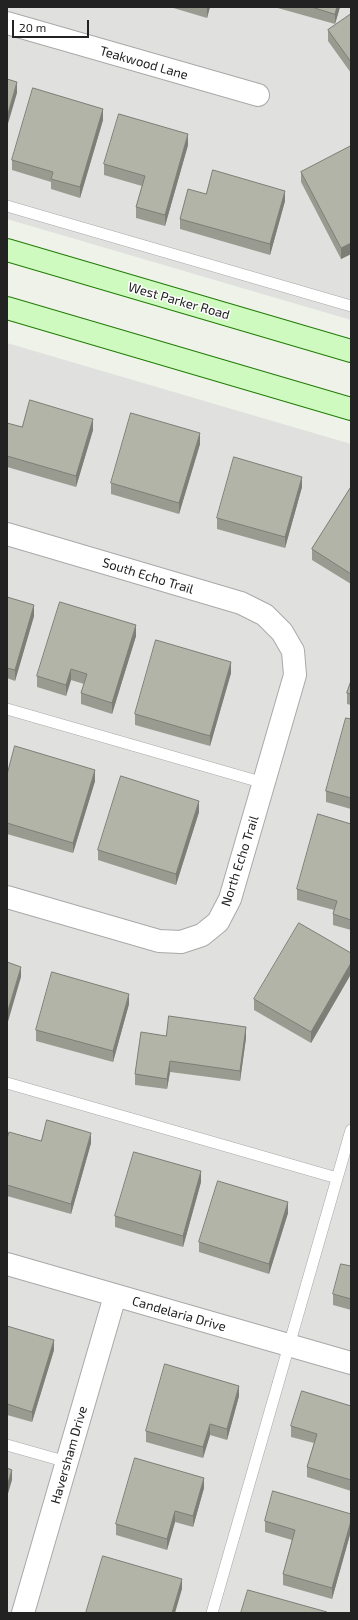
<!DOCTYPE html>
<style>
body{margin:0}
#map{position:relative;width:358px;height:1620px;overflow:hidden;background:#eff2e9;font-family:"Exo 2",sans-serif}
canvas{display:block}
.frame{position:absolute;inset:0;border:8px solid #222;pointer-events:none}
.scale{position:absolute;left:12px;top:20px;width:77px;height:18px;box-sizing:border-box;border:2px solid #222;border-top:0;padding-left:5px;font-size:12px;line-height:14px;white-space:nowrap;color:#222;-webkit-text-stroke:3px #fff;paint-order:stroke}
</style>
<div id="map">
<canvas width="358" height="1620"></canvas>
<div class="frame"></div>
<div class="scale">20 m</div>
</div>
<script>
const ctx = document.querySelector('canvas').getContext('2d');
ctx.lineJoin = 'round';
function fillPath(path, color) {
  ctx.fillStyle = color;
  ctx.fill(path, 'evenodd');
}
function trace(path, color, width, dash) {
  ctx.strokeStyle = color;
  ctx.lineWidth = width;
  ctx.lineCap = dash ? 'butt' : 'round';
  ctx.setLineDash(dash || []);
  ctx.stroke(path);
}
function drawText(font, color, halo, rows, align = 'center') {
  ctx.font = font + ' "Exo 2",sans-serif';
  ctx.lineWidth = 3;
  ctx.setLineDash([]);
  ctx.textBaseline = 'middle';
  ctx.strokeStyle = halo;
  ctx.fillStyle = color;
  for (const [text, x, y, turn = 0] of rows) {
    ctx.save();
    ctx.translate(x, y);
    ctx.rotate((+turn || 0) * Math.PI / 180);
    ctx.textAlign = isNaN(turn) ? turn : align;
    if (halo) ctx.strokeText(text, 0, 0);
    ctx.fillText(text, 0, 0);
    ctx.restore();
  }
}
fillPath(new Path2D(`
 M7 7H351V320L7 219Z
 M7 343 351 444V1613H7Z`), '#e0e0df');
const lane = new Path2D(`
 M7 206 351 306
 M7 709 264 783
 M7 1083 337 1178
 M7 1445 67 1462
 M212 1613 351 1130`);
const street = new Path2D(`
 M7 23 258 95
 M7 534 241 603 265 615 282 632 293 651 295 675 230 899 218 922 202 935 181 942 159 941 7 897
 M7 1264 351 1363
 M23 1613 115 1296`);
const secondary = new Path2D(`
 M7 250 351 351
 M7 308 351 409`);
trace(lane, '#a9a9a9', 12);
trace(street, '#a9a9a9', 24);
trace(secondary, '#207c05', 24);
trace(lane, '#fff', 11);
trace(street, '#fff', 22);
trace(secondary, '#cffabf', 22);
fillPath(new Path2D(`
 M170 7H210L207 18Z
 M274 7H340L335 24Z
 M351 14V73L328 41V30Z
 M103 120 80 198 51 189V182L12 170V160Z
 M188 145 165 226 136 218V207L142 186 104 175V164Z
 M351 146V254L341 259 301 182V172Z
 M206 194 285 201 270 255 180 229V219Z
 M7 423 22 427 93 430 76 487 7 467Z
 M200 444 179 514 111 494V483Z
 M302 487 285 548 217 529V518Z
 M351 487V584L312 560V549Z
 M7 597 34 616 15 681 7 678Z
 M136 636 112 714 81 704V693L84 684 71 680 66 696 37 687V676Z
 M231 673 210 746 135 725V714Z
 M351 681V705L347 704V693Z
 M351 719V809L326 802V791Z
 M7 775 95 781 73 853 7 834Z
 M199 812 176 885 98 860V850Z
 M351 824V930L333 925V914L334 910 297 900V889Z
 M351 953V974L311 1043 254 1010V999Z
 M129 1004 113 1062 36 1041V1030Z
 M166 1036 246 1038 240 1081 170 1072 167 1089 135 1085V1074Z
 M7 1138 41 1141 91 1143 71 1214 7 1196Z
 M201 1182 183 1247 115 1227V1216Z
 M288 1213 269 1274 199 1252V1242Z
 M351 1266V1310L333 1305V1294Z
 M7 1326 54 1350 32 1422 7 1415Z
 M239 1396 227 1440 210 1435 203 1458 146 1442V1431Z
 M351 1406V1491L307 1477V1467L314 1443 291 1437V1426Z
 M204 1488 193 1527 175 1522 167 1550 116 1535V1524Z
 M351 1514V1531L332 1599 283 1585V1574L292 1540 265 1532V1521Z`), '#9a9b90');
fillPath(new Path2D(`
 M207 7H210L207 18Z
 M337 7H340L335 24V14Z
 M17 82V93L7 127V117Z
 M103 109V120L80 198V187Z
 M188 134V145L165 226V215Z
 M285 191V201L270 255V244Z
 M351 243V254L341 259V248Z
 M93 419V430L76 487V476Z
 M200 433V444L179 514V503Z
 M302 477V487L285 548V537Z
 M34 605V616L15 681V670Z
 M136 625V636L112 714V703Z
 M231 662V673L210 746V736Z
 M71 669V680L66 696V685Z
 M95 770V781L73 853V843Z
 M199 801V812L176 885V874Z
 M351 963V974L311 1043V1032Z
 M21 967V977L7 1025V1014Z
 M129 994V1004L113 1062V1051Z
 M246 1027V1038L240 1081V1071Z
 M170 1061V1072L167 1089V1079Z
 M91 1133V1143L71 1214V1204Z
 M201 1171V1182L183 1247V1236Z
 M288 1202V1213L269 1274V1264Z
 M54 1340V1350L32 1422V1412Z
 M239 1386V1396L227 1440V1429Z
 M210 1424V1435L203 1458V1447Z
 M12 1470V1480L7 1497V1486Z
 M204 1478V1488L193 1527V1516Z
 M175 1511V1522L167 1550V1539Z
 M351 1521V1531L332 1599V1588Z
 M182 1579V1589L175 1613H172Z`), '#7d7e76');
const building = new Path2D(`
 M312 7H337L335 14Z
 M351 14V62L328 30Z
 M7 79 17 82 7 117Z
 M33 88 103 109 80 187 51 179 53 172 12 160Z
 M119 114 188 134 165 215 136 207 145 176 104 164Z
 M351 146V243L341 248 301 172Z
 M213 170 285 191 270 244 180 219 188 189 206 194Z
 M30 400 93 419 76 476 7 456V423L22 427Z
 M131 413 200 433 179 503 111 483Z
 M234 457 302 477 285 537 217 518Z
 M351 487V574L312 549Z
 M7 597 34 605 15 670 7 668Z
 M60 602 136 625 112 703 81 693 87 674 71 669 66 685 37 676Z
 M156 640 231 662 210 736 135 714Z
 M351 681V694L347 693Z
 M346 718 351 719V798L326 791Z
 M15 746 95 770 73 843 7 823V775Z
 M121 776 199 801 176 874 98 850Z
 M318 814 351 824V920L333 914 337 901 297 889Z
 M299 923 351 953V963L311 1032 254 999Z
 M7 962 21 967 7 1014Z
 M52 972 129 994 113 1051 36 1030Z
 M169 1016 246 1027 240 1071 170 1061 167 1079 135 1074 141 1032 166 1036Z
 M47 1120 91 1133 71 1204 7 1185V1138L9 1132 41 1141Z
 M134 1152 201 1171 183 1236 115 1216Z
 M218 1181 288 1202 269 1264 199 1242Z
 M341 1264 351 1266V1299L333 1294Z
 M7 1326 54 1340 32 1412 7 1404Z
 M165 1364 239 1386 227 1429 210 1424 203 1447 146 1431Z
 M302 1391 351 1406V1480L307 1467 317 1434 291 1426Z
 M135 1458 204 1478 193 1516 175 1511 167 1539 116 1524Z
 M7 1468 12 1470 7 1486Z
 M273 1491 351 1514V1521L332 1588 283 1574 295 1530 265 1521Z
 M103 1556 182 1579 172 1613H86Z
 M248 1590 327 1612 326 1613H241Z`);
fillPath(building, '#b3b4a8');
trace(building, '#7d7e76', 1);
drawText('13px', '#222', '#fff', [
 ["Teakwood Lane",144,63,16],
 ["West Parker Road",179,301,16],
 ["South Echo Trail",148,576,17],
 ["North Echo Trail",240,861,-72],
 ["Candelaria Drive",179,1314,16],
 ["Haversham Drive",69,1455,-74]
]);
</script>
